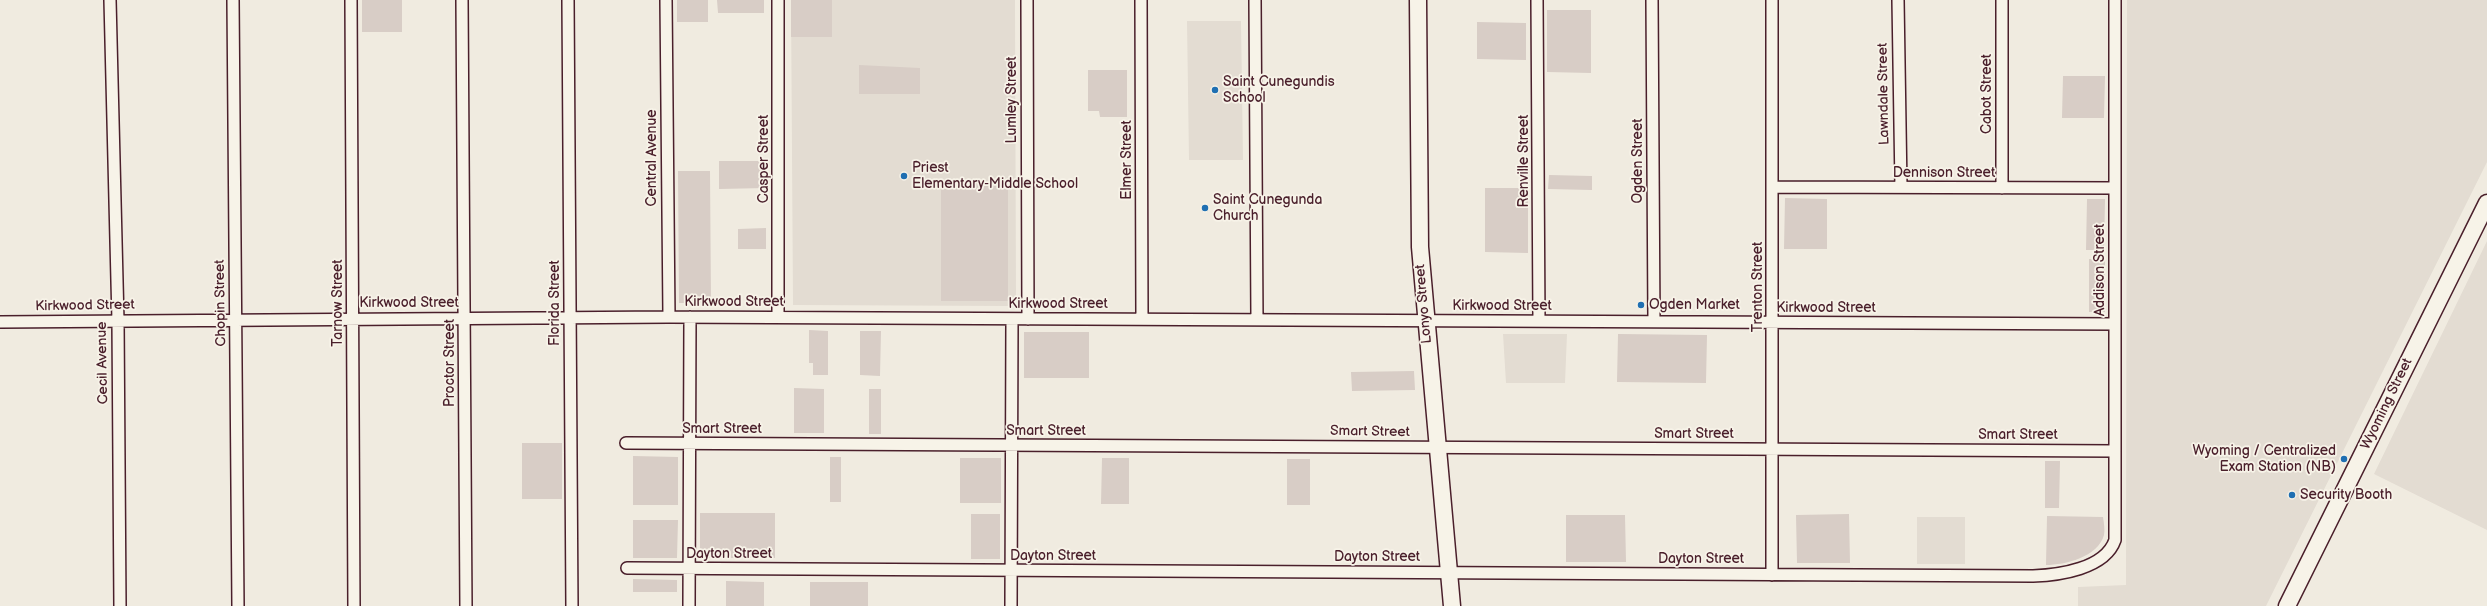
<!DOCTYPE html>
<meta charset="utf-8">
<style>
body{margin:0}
canvas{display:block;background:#f0ebe0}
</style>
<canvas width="2487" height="606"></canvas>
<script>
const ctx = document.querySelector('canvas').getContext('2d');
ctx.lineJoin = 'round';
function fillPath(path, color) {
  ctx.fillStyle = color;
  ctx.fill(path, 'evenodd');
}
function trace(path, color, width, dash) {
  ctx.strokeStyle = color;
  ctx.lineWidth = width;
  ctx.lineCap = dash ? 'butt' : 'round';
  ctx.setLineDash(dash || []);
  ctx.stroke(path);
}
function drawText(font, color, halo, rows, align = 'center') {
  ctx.font = font + ' "Balsamiq Sans",sans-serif';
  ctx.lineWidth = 3.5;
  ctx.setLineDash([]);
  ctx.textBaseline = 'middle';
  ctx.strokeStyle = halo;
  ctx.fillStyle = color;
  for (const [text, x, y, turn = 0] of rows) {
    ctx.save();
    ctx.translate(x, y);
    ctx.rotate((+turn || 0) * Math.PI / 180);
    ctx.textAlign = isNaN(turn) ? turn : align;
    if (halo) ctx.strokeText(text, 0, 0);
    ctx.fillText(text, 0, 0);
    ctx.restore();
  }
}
fillPath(new Path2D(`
 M791 0H1015L1016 306 793 305Z
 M2127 0H2487V162L2266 606H2078V587L2126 585Z
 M1187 21H1241L1243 160H1189Z
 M2487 241V530L2374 474Z
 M1503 334H1567L1565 383H1506Z
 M1917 517H1965V564H1917Z`), '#e3dcd2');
fillPath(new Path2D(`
 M362 0H402V32H362Z
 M677 0H708V22H677Z
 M717 0H764V13H718Z
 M791 0H832V37H791Z
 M1547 10H1591V73L1547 72Z
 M1477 22 1526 23V60L1477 59Z
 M859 65 920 68V94H859Z
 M1088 70H1127V117H1100L1099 111H1088Z
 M2063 76H2105L2104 118H2062Z
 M719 161H765L766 188 719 189Z
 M678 171H710L711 303H679Z
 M1549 175 1592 176V190L1548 189Z
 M941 182 1008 183V301H941Z
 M1485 188H1528V253L1485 252Z
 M1785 198 1827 199V249H1784Z
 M2087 199H2105L2104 250H2086Z
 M766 228V249H738V229Z
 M2089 259H2105V312H2089Z
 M809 330 828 331V375H813V363H809Z
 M860 331H881L880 376 860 375Z
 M1024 332H1089V378H1024Z
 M1618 334 1707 335 1706 383 1617 382Z
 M1414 371 1415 390 1352 391 1351 372Z
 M794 388 824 389V433H794Z
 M869 389H881V434H869Z
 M522 443H562V499H522Z
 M633 456 678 457V505H633Z
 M830 457H841V502H830Z
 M960 458H1001V503H960Z
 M1102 458H1129V504H1101Z
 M1287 459H1310V505H1287Z
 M2045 461H2060L2059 508H2045Z
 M700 513H775V558H700Z
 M971 514H1000V559H971Z
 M1849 514 1850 563H1797L1796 515Z
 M1566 515H1625L1626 562H1566Z
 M2047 516 2103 517C2104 523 2105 530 2104 535 2098 557 2065 565 2046 565Z
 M633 520H678L677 558H633Z
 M633 579 677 580V592H633Z
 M726 581 764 582V606H726Z
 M810 582H868V606H810Z`), '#d8cdc6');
const street = new Path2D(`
 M110 0 118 321 120 606
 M233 0 238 606
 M351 0 354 606
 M462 0 466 606
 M568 0 572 606
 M666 0 669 317
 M778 0V317
 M1027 0 1028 319
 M1141 0 1142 319
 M1255 0 1257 319
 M1537 0 1539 321
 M1652 0 1654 322
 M1772 0V575
 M1898 0 1901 187
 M2002 0V188
 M1773 187 2115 188
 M0 322 669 317 2115 324
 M626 443 2115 451
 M627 568 2033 576C2059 575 2105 569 2115 540V0
 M689 606 690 317
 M1011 606 1012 319`);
const secondary = new Path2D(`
 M1418 0 1420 247 1452 606
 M2287 606 2487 203`);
trace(street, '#4a1f2b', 14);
trace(secondary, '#4a1f2b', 19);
trace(street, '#f7f3e8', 11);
trace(secondary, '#f7f3e8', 16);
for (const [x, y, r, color] of [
 [1215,90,4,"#1f6fb2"],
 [904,176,4,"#1f6fb2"],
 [1205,208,4,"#1f6fb2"],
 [1641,305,4,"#1f6fb2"],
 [2344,459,4,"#1f6fb2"],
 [2292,495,4,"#1f6fb2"]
]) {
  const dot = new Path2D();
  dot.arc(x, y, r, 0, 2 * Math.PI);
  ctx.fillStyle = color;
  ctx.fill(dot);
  trace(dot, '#f7f3e8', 1.5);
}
drawText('14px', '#4a1f2b', '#f7f3e8', [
 ["Saint Cunegundis",1223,82],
 ["School",1223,98],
 ["Priest",912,168],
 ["Elementary‑Middle School",912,184],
 ["Saint Cunegunda",1213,200],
 ["Church",1213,216],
 ["Ogden Market",1649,305],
 ["Wyoming / Centralized",2336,451,"right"],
 ["Exam Station (NB)",2336,467,"right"],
 ["Security Booth",2300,495]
], 'left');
drawText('14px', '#4a1f2b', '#f7f3e8', [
 ["Lawndale Street",1884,94,-91],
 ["Cabot Street",1987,94,-90],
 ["Lumley Street",1012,100,-90],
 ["Central Avenue",652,158,-90],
 ["Casper Street",764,159,-90],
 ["Elmer Street",1127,160,-90],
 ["Renville Street",1524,161,-90],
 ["Ogden Street",1638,161,-90],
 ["Dennison Street",1944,173],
 ["Addison Street",2100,270,-90],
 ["Trenton Street",1758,287,-90],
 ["Kirkwood Street",734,302],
 ["Chopin Street",221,303,-91],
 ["Tarnow Street",338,303,-90],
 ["Kirkwood Street",409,303],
 ["Florida Street",555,303,-90],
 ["Kirkwood Street",1058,304],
 ["Lonyo Street",1424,304,-95],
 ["Kirkwood Street",85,306,-1],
 ["Kirkwood Street",1502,306],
 ["Kirkwood Street",1826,308],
 ["Cecil Avenue",103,363,-91],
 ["Proctor Street",450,363,-90],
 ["Wyoming Street",2387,404,-64],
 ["Smart Street",722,429],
 ["Smart Street",1046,431],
 ["Smart Street",1370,432,1],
 ["Smart Street",1694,434],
 ["Smart Street",2018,435],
 ["Dayton Street",729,554],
 ["Dayton Street",1053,556],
 ["Dayton Street",1377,557],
 ["Dayton Street",1701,559]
]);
</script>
